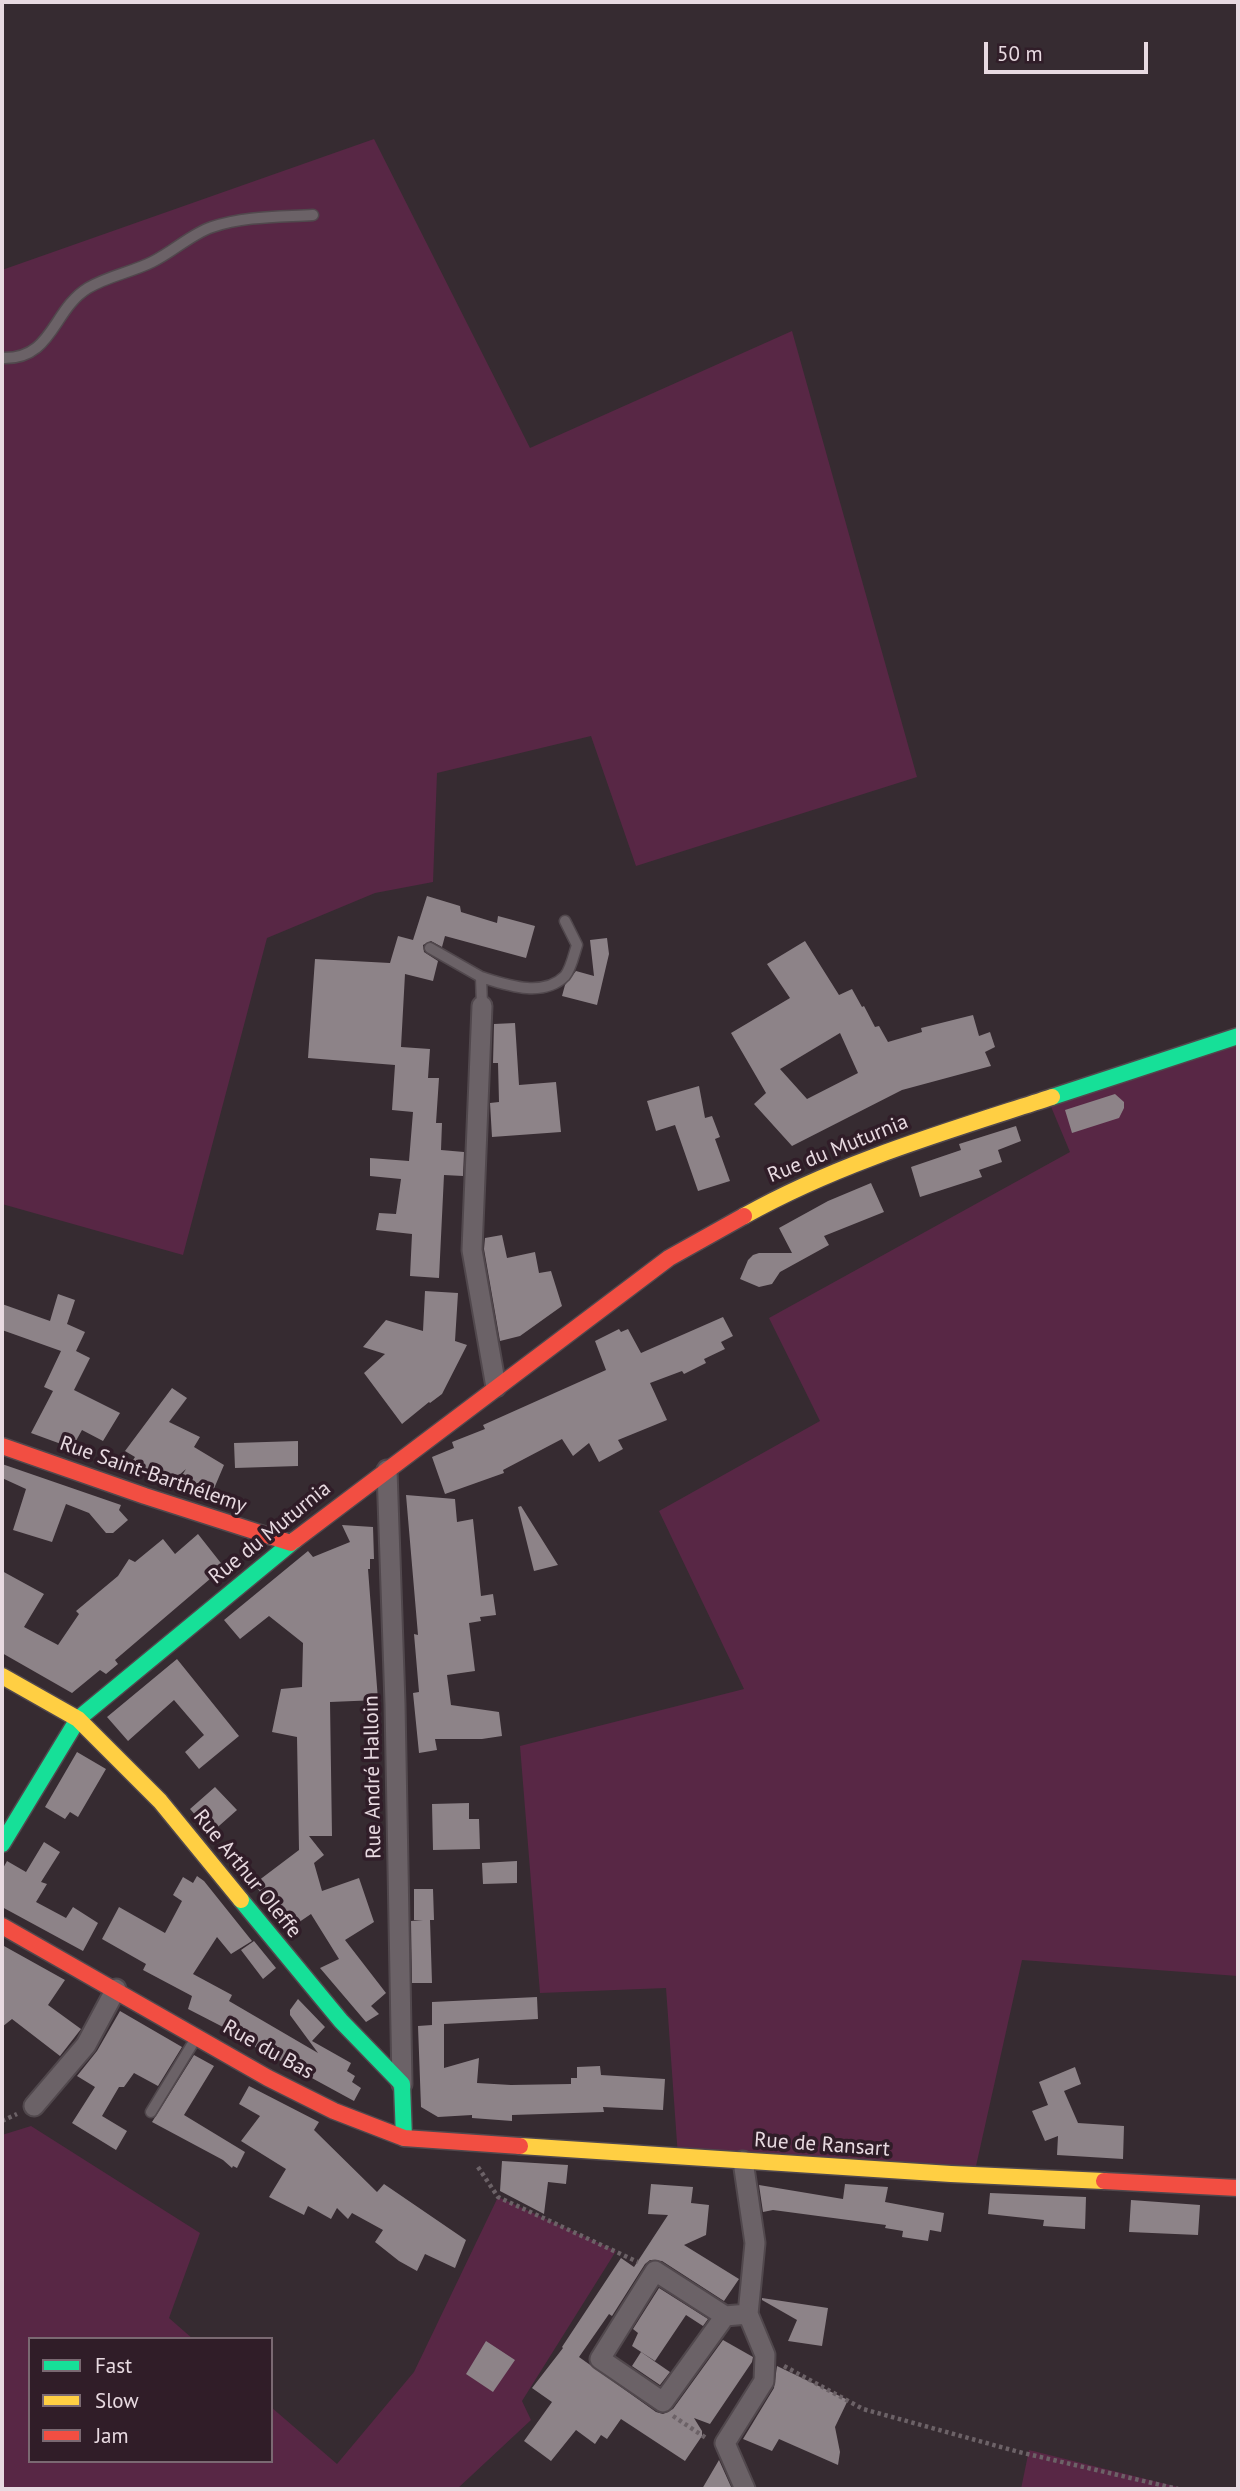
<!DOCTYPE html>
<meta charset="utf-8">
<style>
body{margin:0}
#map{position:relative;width:1240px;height:2491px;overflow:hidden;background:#362b31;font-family:"PT Sans",sans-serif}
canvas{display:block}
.frame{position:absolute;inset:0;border:4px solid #e8dae1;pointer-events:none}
.legend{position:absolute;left:28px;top:2337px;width:245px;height:126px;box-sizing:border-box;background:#301d28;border:2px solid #7a6972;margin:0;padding:9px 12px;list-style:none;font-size:21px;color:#e8dae1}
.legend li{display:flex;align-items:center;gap:14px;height:35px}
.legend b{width:35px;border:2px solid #7a6972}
.scale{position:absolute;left:984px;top:42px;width:164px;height:32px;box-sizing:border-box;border:4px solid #e8dae1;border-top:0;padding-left:9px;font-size:21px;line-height:24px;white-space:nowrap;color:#e8dae1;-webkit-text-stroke:5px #301d28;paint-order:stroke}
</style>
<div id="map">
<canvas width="1240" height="2491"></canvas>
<div class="frame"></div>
<ul class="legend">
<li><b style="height:9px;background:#16e098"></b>Fast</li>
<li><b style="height:9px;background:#ffcf43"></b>Slow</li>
<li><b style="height:9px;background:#f24e42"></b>Jam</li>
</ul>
<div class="scale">50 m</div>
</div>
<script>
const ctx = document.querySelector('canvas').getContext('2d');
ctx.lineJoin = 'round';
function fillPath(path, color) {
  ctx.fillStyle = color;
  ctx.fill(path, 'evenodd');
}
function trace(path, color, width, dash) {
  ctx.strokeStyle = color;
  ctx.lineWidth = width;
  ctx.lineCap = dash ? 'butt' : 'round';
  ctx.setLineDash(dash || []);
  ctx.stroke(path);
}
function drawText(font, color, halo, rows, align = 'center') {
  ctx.font = font + ' "PT Sans",sans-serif';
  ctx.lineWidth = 7;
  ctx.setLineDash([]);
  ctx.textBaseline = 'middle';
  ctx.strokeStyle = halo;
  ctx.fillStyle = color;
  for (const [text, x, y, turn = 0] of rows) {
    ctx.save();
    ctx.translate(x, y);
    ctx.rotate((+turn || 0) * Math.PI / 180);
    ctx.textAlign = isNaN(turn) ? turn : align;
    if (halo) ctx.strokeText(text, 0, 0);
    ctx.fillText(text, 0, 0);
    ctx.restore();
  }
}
fillPath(new Path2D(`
 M374 139 530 448 792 331 917 777 636 866 591 736 437 773 433 882 375 893 267 938 183 1255 2 1204V270Z
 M1238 1036V1976L1022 1960 974 2175 678 2157 666 1988 540 1993 520 1746 744 1689 659 1511 820 1421 769 1318 1070 1152 1047 1097Z
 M31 2126 200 2233 169 2318 193 2339H30V2461H271V2407L337 2464 414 2372 498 2197 616 2251 522 2401 531 2420 457 2489H2V2135Z
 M1029 2450 1186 2489H1021Z`), '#582745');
fillPath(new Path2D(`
 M427 896 460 906 461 912 497 923 498 916 535 926 526 958 445 936 442 947 431 941 423 945 424 952 438 961 433 981 405 974 401 1047 430 1049 428 1078H439L436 1123H442L441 1150 464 1152 463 1176 444 1175 439 1278 410 1276 412 1234 376 1230 379 1213 396 1214 401 1179 370 1176V1158L409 1161 413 1112 392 1110 395 1065 308 1058 315 959 390 963 398 936 413 940Z
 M607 938 609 954 597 1005 562 996 565 985 576 971 594 976 590 940Z
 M805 941 839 995 852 989 862 1007 864 1006 875 1027 879 1026 888 1042 922 1032 921 1028 973 1015 979 1036 990 1032 995 1047 985 1052 991 1066 902 1090 792 1146 754 1104 766 1093 731 1033 790 998 767 964ZM840 1033 858 1073 807 1099 780 1069Z
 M515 1023 519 1085 556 1082 561 1132 492 1137 490 1103 499 1102 498 1063H493L494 1024Z
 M699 1086 705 1118 712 1116 720 1137 715 1139 730 1181 698 1191 675 1125 656 1131 647 1101Z
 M1115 1094 1124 1102V1108L1119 1118 1072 1133 1065 1110Z
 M1016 1126 1021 1141 998 1150 1002 1162 979 1170 982 1177 920 1197 911 1167 961 1150 959 1144Z
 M871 1183 884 1212 824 1236 829 1245 780 1272 772 1284 759 1287 740 1279 748 1260 753 1255 759 1253H792L779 1228 828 1201Z
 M502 1235 507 1258 535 1252 539 1273 551 1271 562 1306 520 1336 500 1341 484 1249 485 1238Z
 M425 1291 458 1293 455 1341 467 1345 442 1394 430 1403 429 1402 402 1424 364 1373 385 1354 363 1347 386 1320 423 1331Z
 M58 1294 75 1300 67 1324 85 1332 76 1351 90 1358 74 1390 120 1413 103 1441 82 1430 72 1448 31 1433 53 1391 44 1387 61 1351 2 1330V1304L50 1321Z
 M723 1317 733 1336 721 1342 725 1349 704 1359 706 1363 684 1374 682 1371 650 1383 667 1420 618 1440 623 1449 599 1462 589 1443 573 1456 562 1439 503 1470 504 1473 445 1494 432 1457 454 1448 452 1442 485 1429 483 1425 606 1370 595 1341 619 1329 621 1332 628 1329 641 1353Z
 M172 1388 187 1398 169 1422 200 1437 194 1447 224 1465 210 1498 176 1485 186 1469 170 1483 128 1468 135 1457 125 1451Z
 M298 1441V1466L235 1468 234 1443Z
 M2 1464 121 1505 119 1510 128 1520 113 1533H106L89 1513 66 1504 52 1542 13 1530 26 1489 2 1478Z
 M406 1495 455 1499 457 1522 473 1519 481 1596 493 1594 496 1615 480 1617 481 1621 469 1623 475 1671 447 1675 451 1705 499 1712 502 1736 482 1739H435L437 1750 419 1753 413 1693 419 1692 414 1634 418 1635Z
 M521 1506 558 1565 534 1571 518 1507Z
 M342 1525 373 1527 374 1559H370V1569H368L378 1700 330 1702 332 1836H309L324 1855 314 1863 322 1891 359 1878 374 1922 345 1940 386 1993 371 2006 379 2014 366 2022 320 1968 339 1959 311 1914 289 1929 254 1884 299 1850 297 1737 272 1732 281 1689 302 1687 303 1643 269 1616 240 1639 224 1620 308 1551 313 1557 350 1542Z
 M198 1534 224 1567 115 1660 118 1664 106 1674 100 1670 72 1693 2 1653V1571L44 1594 24 1627 58 1645 79 1614 76 1611 118 1576 129 1559 135 1562 163 1539 175 1554Z
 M177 1659 239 1736 199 1769 185 1752 204 1735 174 1700 128 1741 107 1717Z
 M77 1752 106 1769 78 1817 70 1812 65 1819 45 1807Z
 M215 1787 237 1810 211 1833 190 1809Z
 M469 1803V1819H479L480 1849 433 1850 432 1804Z
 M44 1842 60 1852 41 1882 47 1884 36 1902 66 1918 73 1907 98 1923 83 1951 2 1907V1870L7 1861 26 1872Z
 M517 1861V1883L483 1884 482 1863Z
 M197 1876 204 1881 252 1941 231 1954 217 1937 193 1974 232 1995 229 2001 318 2053 290 2015V2010L298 1999 325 2027 312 2041 351 2063 347 2071 355 2076 352 2082 361 2088 354 2101 255 2047 256 2044 188 2009 192 1996 143 1970 146 1964 102 1939 119 1907 165 1933 182 1901 173 1895 183 1877 193 1883Z
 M414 1889H433L434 1920H430L432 1983H412L411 1921 423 1920H414Z
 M254 1941 276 1968 263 1979 241 1950Z
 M4 1946 65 1980 48 2005 81 2029 60 2056 12 2019 2 2027V1948Z
 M537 1997 538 2019 444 2024V2068L479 2058 477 2083 511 2085 571 2084V2078H577V2067L600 2066 601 2075 665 2079 663 2110 603 2107 604 2112 512 2115V2121L472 2118V2115L438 2117 421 2107 418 2026 432 2025V2002Z
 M120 2011 182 2047 158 2086 134 2073 124 2087H119L102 2116 127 2131 116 2150 72 2123 95 2087 77 2076 97 2051Z
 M194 2055 214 2066 184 2115 245 2152 237 2168 233 2166 232 2168 223 2160 152 2122Z
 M1075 2067 1081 2084 1064 2091 1078 2123 1124 2126 1123 2159 1057 2155 1058 2136 1045 2141 1032 2111 1048 2105 1039 2082Z
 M249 2086 319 2122 314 2130 377 2192 384 2184 466 2240 455 2268 425 2254 417 2271 399 2261 375 2242 383 2230 352 2213 348 2219 337 2208 331 2219 308 2206 304 2215 269 2197 286 2169 241 2141 260 2116 239 2104Z
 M502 2161 568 2165 566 2184 548 2182 544 2214 500 2191Z
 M651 2184 693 2187 691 2203 709 2205 706 2235 684 2245 739 2279 724 2301 662 2261 650 2260 645 2264 612 2316 609 2314 579 2357 656 2412 663 2414 673 2409 723 2340 753 2357 752 2362 710 2424 694 2418 702 2431V2436L685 2461 621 2419 607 2439 601 2435 595 2444 576 2430 551 2461 524 2441 552 2402 532 2388 563 2348 562 2347 621 2258 634 2267 668 2215 648 2214Z
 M845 2184 888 2187 885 2202 944 2213 941 2232 930 2230 928 2241 902 2237 903 2231 885 2228 886 2225 773 2210 763 2212 759 2185 843 2199Z
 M990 2193 1086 2197 1085 2229 1043 2226 1044 2220 988 2214Z
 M1131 2200 1200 2205 1198 2235 1129 2232Z
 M659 2288 708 2319 703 2326 686 2315 655 2361 632 2346 638 2333 633 2329Z
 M762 2298 828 2308 822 2346 788 2341 797 2320 762 2300Z
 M486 2341 515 2360 493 2392 466 2374Z
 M641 2352 670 2372 660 2385 632 2366Z
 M777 2366 848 2400 835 2427 840 2452 838 2465 779 2439 772 2451 743 2439 774 2388Z
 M719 2460 732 2489H702Z`), '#8d8388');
const lane = new Path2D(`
 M2 358C53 360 52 310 88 288 108 276 132 272 152 262 173 252 191 234 212 227 244 216 280 217 313 215
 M430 948 481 977 482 1006
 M481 977C507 985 543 998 565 976 571 969 574 954 577 945L565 921
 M151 2112 196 2038`);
const street = new Path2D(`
 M482 1006 472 1250 496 1387
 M387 1470 395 1704 402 2084
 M34 2106 86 2045 116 1989
 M743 2161 755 2243 748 2314 765 2355 764 2381 725 2443 745 2489
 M725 2316 663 2402 600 2359 655 2271 725 2316 748 2314`);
const fast = new Path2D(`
 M1052 1097 1238 1036
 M2 1844 78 1719 295 1540
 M241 1900 341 2021 402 2084 404 2138`);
const slow = new Path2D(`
 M744 1216C840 1162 948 1131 1052 1097
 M2 1676 78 1719 160 1801 241 1900
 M520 2146 951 2174 1104 2181`);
const jam = new Path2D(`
 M2 1446 145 1496 291 1543
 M295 1540 669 1258 744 1216
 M2 1926 268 2078 334 2111 404 2138 520 2146
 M1104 2181 1238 2188`);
trace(lane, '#51484d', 13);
trace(street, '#51484d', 23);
trace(fast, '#51484d', 19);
trace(slow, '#51484d', 19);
trace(jam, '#51484d', 19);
trace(new Path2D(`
 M2 2121 17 2114
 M478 2167 498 2197 638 2262
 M784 2366 863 2409 1019 2452 1178 2489
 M673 2416 706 2438`), '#6c6267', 4.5, [3.5, 3.5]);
trace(lane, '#6b6267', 10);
trace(street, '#6b6267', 19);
trace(fast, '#16e098', 16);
trace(slow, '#ffcf43', 16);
trace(jam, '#f24e42', 16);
drawText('21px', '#e8dae1', '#301d28', [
 ["Rue du Muturnia",838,1149,-22],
 ["Rue Saint-Barthélemy",153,1475,19],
 ["Rue du Muturnia",270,1533,-39],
 ["Rue André Halloin",373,1777,-91],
 ["Rue Arthur Oleffe",247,1874,51],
 ["Rue du Bas",268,2050,29],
 ["Rue de Ransart",822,2145,4]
]);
</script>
